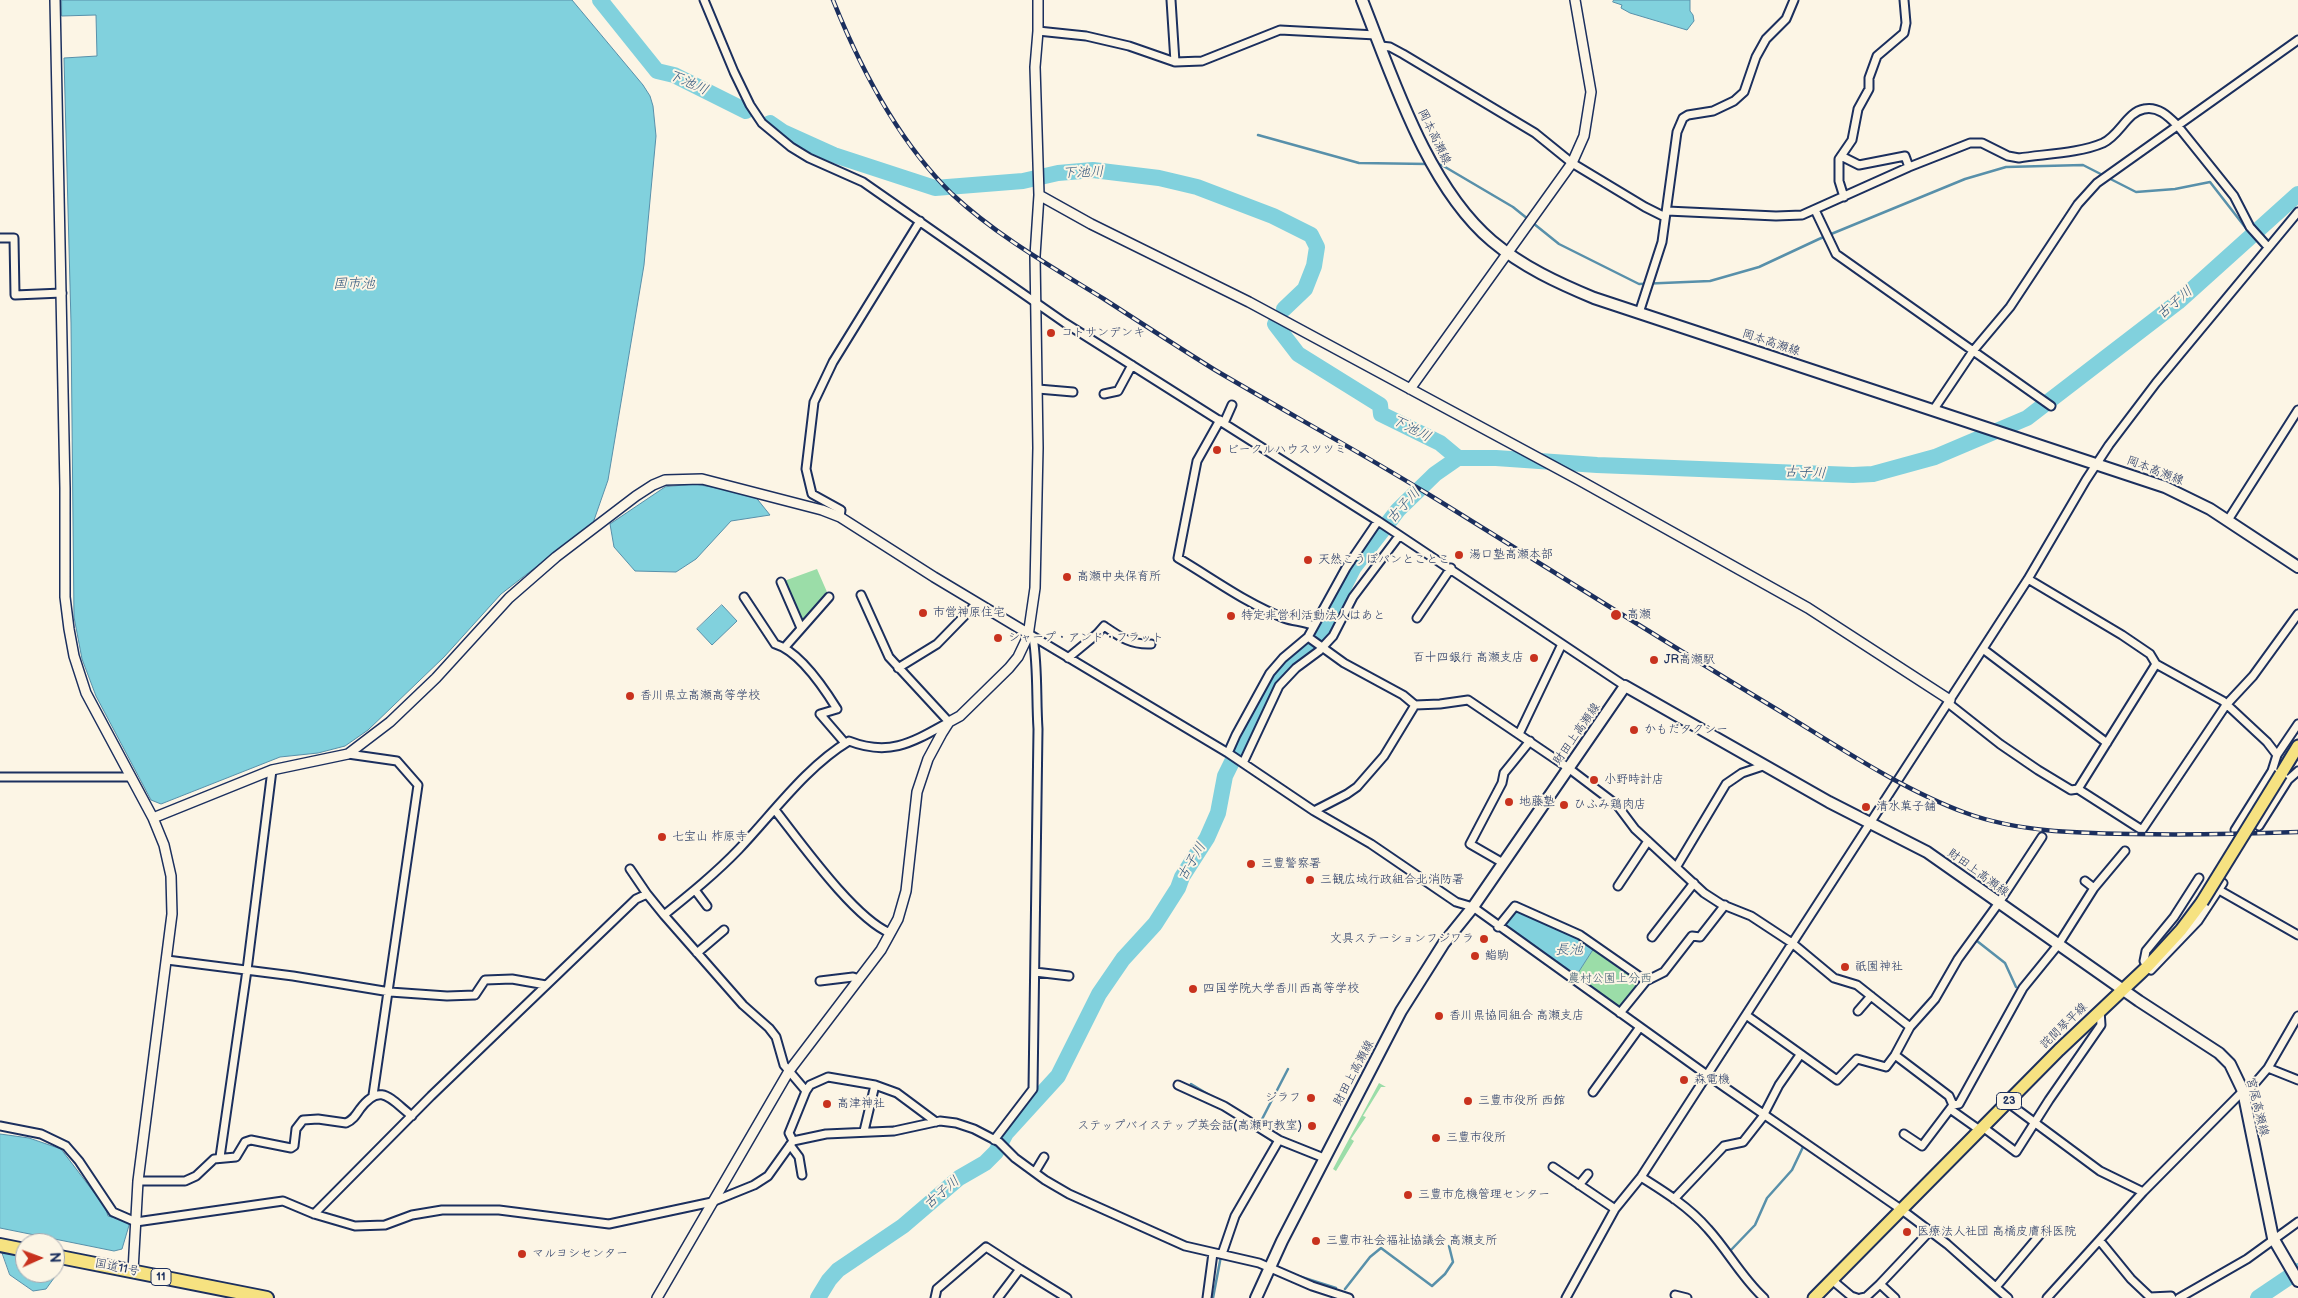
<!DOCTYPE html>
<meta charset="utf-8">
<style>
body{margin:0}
#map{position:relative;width:2298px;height:1298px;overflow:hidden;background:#fcf5e5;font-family:"Balsamiq Sans",sans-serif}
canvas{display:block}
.north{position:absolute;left:15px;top:1233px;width:50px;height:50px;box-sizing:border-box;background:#fcf5e5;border:1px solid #a2a6af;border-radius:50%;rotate:88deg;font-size:14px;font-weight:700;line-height:20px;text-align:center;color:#1b2f5e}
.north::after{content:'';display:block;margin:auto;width:18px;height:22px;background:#c8321e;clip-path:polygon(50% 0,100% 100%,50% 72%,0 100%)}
</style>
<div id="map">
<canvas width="2298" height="1298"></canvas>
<div class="north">N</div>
</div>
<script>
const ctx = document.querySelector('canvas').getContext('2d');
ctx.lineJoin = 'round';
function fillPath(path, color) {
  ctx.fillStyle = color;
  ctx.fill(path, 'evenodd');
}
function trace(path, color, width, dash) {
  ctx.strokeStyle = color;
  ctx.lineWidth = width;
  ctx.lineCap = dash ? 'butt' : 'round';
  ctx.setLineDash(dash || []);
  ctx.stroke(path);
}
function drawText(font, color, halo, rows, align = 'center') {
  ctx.font = font + ' "Balsamiq Sans","Klee One",sans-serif';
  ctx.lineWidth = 4;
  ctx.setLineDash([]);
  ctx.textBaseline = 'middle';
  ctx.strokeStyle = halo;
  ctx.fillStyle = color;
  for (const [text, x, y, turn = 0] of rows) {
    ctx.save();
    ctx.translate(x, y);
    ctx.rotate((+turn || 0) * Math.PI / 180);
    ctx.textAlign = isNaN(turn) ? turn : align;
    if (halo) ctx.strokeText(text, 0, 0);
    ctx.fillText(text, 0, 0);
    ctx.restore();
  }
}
fillPath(new Path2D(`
 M817 569 827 592 801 622 784 581Z
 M1594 948 1641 980 1620 1008 1576 976Z
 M1379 1083 1386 1087H1381L1363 1116 1366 1117 1351 1139 1354 1141 1336 1171 1333 1169Z`), '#9bdda8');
const water = new Path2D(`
 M62 0H572L643 85 650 96 653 106 656 136 644 265 608 480 593 523 501 594 444 657 368 730 345 746 318 753 280 757 161 804 151 800 96 696 82 659 74 617 71 323 64 58 97 56 96 15 62 16Z
 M1614 0H1690V11L1693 15 1694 21 1687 30 1630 13 1621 8 1622 5 1613 2Z
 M695 484 754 495 770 515 731 521 696 559 676 572 635 571 614 547 610 524 665 487Z
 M722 605 737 621 712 645 697 629Z
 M1517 908 1579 937 1594 948 1576 976 1503 924Z
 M0 1134 29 1138 61 1149 105 1207 108 1216 130 1222 122 1249 114 1251 0 1228Z
 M2 1252 25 1257V1273H55V1263L59 1264 54 1278 46 1289 33 1291 10 1275Z`);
fillPath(water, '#81d1dd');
trace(water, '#5890aa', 1);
trace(new Path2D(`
 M1258 135 1359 163 1428 164
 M1436 164H1440L1513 207 1559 244 1639 284 1710 281 1759 267 1819 239 1965 179 2006 167 2083 165 2136 192 2175 189 2210 182 2252 236
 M1977 941 2005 963 2016 987
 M1191 1084 1216 1099
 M1259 1125 1288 1069
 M1259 1132 1275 1143
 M1232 1233 1243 1208
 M1731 1250 1755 1225 1767 1198 1792 1170 1803 1147
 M1957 1258 2001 1298
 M1292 1274 1336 1288
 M1345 1289 1370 1257 1381 1248 1432 1286 1445 1274 1453 1262 1449 1246
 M1213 1298 1221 1256`), '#5890aa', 2.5);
trace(new Path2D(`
 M600 0 657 71 674 75 746 111
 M770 123 783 132 834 155 935 188 1023 181 1058 173 1093 170 1159 178 1197 187 1273 216 1311 235 1317 247 1314 266 1305 289 1284 309
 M1275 324 1298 354 1380 405 1381 414 1440 443 1458 458
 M818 1298 829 1280 838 1270 903 1226 959 1178 985 1163 996 1152 1006 1133 1058 1076 1099 994 1123 959 1155 924 1178 888 1182 877 1207 838 1218 813 1225 776 1265 695 1281 673 1307 650 1323 628 1354 567 1398 510 1435 474 1458 458H1496L1597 465 1853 475 1873 474 1935 457 2027 418 2178 302 2298 194
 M2258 1298 2298 1271`), '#81d1dd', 16);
const minor = new Path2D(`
 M704 0 734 72 750 105 762 123 791 147 809 158 863 182 1065 323 1378 521 1625 686
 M1171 0 1175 62
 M1038 31 1086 36 1129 46 1175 62 1202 61 1280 30 1376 35
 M1381 46 1390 47 1403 54 1535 133 1572 163 1645 207 1665 217
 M1841 156 1859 165 1905 156 1909 167
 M1844 197 1839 181V159L1852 140 1858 109 1869 89V78L1877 56 1904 33 1906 23 1904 0
 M1815 210 1836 254 2051 406
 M1667 211 1776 216 1802 215 1909 167 1970 143H1982L2008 156 2019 158C2045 154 2080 153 2103 143 2120 135 2127 112 2144 109 2158 106 2168 116 2177 125L2234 196 2250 227 2268 247
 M0 238H14L15 295 62 293
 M1639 313 1662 242 1677 132 1683 118 1688 115 1713 111 1734 101 1744 92 1756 57 1766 39 1786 19 1794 0
 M1038 389 1073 392
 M1104 394 1118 391 1132 365
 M1934 409 1973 351 2010 307 2078 204 2097 183 2298 40
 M1220 420 1197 461 1178 558C1212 578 1247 604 1284 618 1294 622 1303 621 1314 626
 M1224 423 1232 405
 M840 517 841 510 812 494 806 469 814 402 833 362 920 221
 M2228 520 2298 410
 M2028 579 2122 635 2150 654 2156 664 2223 701 2267 742 2277 755 2272 771 2288 780 2298 771
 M781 582 801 628
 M744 597 775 644C799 651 824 688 837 709L820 714 845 743
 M1417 618 1451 568
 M1024 631 1228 753 1314 811 1371 844 1456 902 1473 907 1707 1075 1902 1210 1947 1244 2008 1298
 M1308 637 1344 663 1403 695 1415 705 1440 704 1468 700 1567 767 1617 805 1635 829 1704 893 1721 904 1751 916 1792 943 1834 978 1857 985 1910 1027
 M785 647 829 597
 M1983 649 2107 743
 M1068 658 1097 634 1104 626C1120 637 1131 645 1151 644
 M898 668 937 644 977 603
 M1948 703 2000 744 2038 770 2071 790 2078 789 2142 830 2226 705 2253 676 2298 614
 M1519 734 1562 644
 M1228 753 1236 735 1270 673 1283 658 1308 637 1346 568 1378 521
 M348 754 397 761 418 785 373 1095
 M2277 755 2298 724
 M1243 763 1279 686 1296 668 1319 651 1333 636 1353 597 1399 536
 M0 777H131
 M2078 789 2156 664
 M775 810C801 843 854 918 890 933
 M1314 811 1347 794 1357 787 1384 756 1415 705
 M2259 826 2288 780
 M2235 830 2272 771
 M1503 863 1470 844 1502 783 1504 773 1530 741
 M1677 866 1726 784 1742 773 1763 766
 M630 869 647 894
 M2199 878 2174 917 2146 951 2144 961 2147 967 2151 970 2198 921 2223 883
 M2085 881 2094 888
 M1618 886 1648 841
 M695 890 707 906
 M2219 890 2298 935
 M664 915 743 1005 769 1028 776 1037 784 1065 806 1091 789 1133 793 1141
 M1498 927 1515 906 1580 935 1646 981
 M1652 937 1694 883
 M697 953 724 930
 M167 960 293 976 390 992 447 996 475 995 485 980 512 979 546 985
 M1035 972 1069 976
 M820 981 853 977 859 979
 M1858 1011 1871 996
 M1620 1013 1646 981 1664 972 1692 936 1700 937 1725 905
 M1746 1015 1837 1080 1857 1059 1886 1067 1895 1055
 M2268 1068 2298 1080
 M1178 1085 1224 1106 1279 1140 1324 1158
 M806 1091 810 1085 828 1077 875 1085 897 1093 936 1122
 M1593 1092 1640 1027
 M2244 1096 2268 1068 2298 1016
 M2007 1102 2100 1171 2143 1192
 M1953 1105 1959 1104 2023 988 2058 945 2094 888 2125 851
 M1764 1114 1779 1085 1800 1055
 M0 1126 41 1134 66 1146 79 1161 113 1212 136 1222 283 1201 314 1214 355 1226 385 1225 412 1215 442 1210H499L609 1224 712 1202 754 1185 768 1176 793 1141 826 1134 894 1131 940 1121 956 1123 974 1129 999 1142 1015 1158 1045 1180 1069 1194 1185 1246 1259 1263 1312 1286 1349 1298
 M1984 1128 2016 1152 2049 1100 2101 1025 2100 1010
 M864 1131 875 1085
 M1981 1131 1950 1109 1953 1105 1949 1096 1895 1055 1910 1027 1935 999 1958 959 1998 904 2042 837
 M1904 1134 1922 1146 1950 1109
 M994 1140 1033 1089 1038 729C1036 698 1038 667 1033 637
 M790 1145 799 1157 802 1175
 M220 1157 247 970 272 770
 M1553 1167 1615 1209
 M1035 1172 1044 1157
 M1641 1177C1665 1192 1689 1207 1708 1229 1728 1251 1742 1278 1764 1298
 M138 1181H185L196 1176 214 1159 236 1157 245 1142 251 1140 291 1148 294 1146 296 1129 303 1120 318 1119 346 1123C353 1120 356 1115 360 1109 381 1081 391 1100 412 1116
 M1579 1185 1588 1174
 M1674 1199 1724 1146 1743 1142 1765 1114
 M314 1214 431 1096 636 899 647 894 664 915C690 894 716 873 739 849 774 812 806 767 849 741 890 757 913 742 949 722L889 657 861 595
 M2100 1241 2131 1279 2150 1297 2171 1296 2172 1298
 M1222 1254 1235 1216 1279 1140
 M1832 1280 1851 1296 1857 1298
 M1880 1284 1929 1232
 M1996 1287 2043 1231
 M1675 1295 1687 1298
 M935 1298 937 1289 986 1247 1020 1269
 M998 1298 1020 1269 1067 1298
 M1207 1298 1213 1253
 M1566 1298 1615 1209 1641 1177 2028 579 2086 480 2109 445 2156 383 2298 212
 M1861 1298 1866 1297 1880 1284 1895 1298
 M2047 1298 2143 1192 2243 1091
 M2179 1298 2247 1259 2298 1222`);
const tertiary = new Path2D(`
 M55 0 65 488V597L69 629 74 656 86 693 153 818 164 845 171 876 172 914 138 1181 133 1271
 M1039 195 1091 224 1249 302 1579 480 1808 608 1950 700
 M1410 389 1572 163 1584 136 1591 92 1575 0
 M153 818 272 770 348 754 390 722 436 678 509 598 556 557 636 496 653 485 665 480 702 479 822 510 840 517 934 577 1024 631
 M657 1298 789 1071 881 950 898 919 906 891 917 792 928 759 942 733 949 722 960 716 1009 668 1018 657 1028 636 1035 588 1038 448 1035 256 1039 195 1035 67 1038 31V0`);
const secondary = new Path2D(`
 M1362 0C1393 78 1427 186 1492 241 1523 267 1558 283 1594 298L2165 487 2210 509 2298 567
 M1256 1298 1282 1241 1401 1011 1444 943 1473 907 1625 686 1829 802 1927 852 2139 1001 2219 1053 2230 1064 2243 1091 2273 1238 2298 1281`);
const primary = new Path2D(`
 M2281 774 2298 746
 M1814 1298 2059 1050 2147 967 2181 930 2202 902`);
const trunk = new Path2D(`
 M0 1245 25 1250
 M55 1256 267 1298`);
trace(minor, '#1b2f5e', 11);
trace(tertiary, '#1b2f5e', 12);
trace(secondary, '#1b2f5e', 14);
trace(primary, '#1b2f5e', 15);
trace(trunk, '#1b2f5e', 16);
trace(minor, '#fcf5e5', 7);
trace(tertiary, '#fcf5e5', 9);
trace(secondary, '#fcf5e5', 10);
trace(primary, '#f6e281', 11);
trace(trunk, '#f6e281', 12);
const rail = new Path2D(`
 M833 0C861 70 898 141 952 194 997 236 1052 267 1104 299 1141 323 1178 347 1215 370 1286 412 1358 451 1428 494 1543 565 1657 637 1773 707 1833 743 1900 789 1966 813 2018 832 2076 833 2131 834 2186 835 2242 834 2298 832`);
trace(rail, '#1b2f5e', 4.5);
trace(rail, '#fcf5e5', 2.5, [8]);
const primaryBridge = new Path2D(`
 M2202 902 2281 774`);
trace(primaryBridge, '#1b2f5e', 15, []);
trace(primaryBridge, '#f6e281', 11);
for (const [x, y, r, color] of [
 [1051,333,5,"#c8321e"],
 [1217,450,5,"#c8321e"],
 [1459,555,5,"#c8321e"],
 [1308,560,5,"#c8321e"],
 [1067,577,5,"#c8321e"],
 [923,613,5,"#c8321e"],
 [1616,615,6,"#c8321e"],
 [1231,616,5,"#c8321e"],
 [998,638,5,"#c8321e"],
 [1534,658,5,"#c8321e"],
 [1654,660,5,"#c8321e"],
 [630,696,5,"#c8321e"],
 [1634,730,5,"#c8321e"],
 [1594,780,5,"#c8321e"],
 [1509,802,5,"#c8321e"],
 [1564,805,5,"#c8321e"],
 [1866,807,5,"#c8321e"],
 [662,837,5,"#c8321e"],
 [1251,864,5,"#c8321e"],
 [1310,880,5,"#c8321e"],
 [1484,939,5,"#c8321e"],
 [1475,956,5,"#c8321e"],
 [1845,967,5,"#c8321e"],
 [1193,989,5,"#c8321e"],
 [1439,1016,5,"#c8321e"],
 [1684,1080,5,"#c8321e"],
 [1311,1098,5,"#c8321e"],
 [1468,1101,5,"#c8321e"],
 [827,1104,5,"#c8321e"],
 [1312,1126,5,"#c8321e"],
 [1436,1138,5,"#c8321e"],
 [1408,1195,5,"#c8321e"],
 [1907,1232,5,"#c8321e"],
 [1316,1241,5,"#c8321e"],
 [522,1254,5,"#c8321e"]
]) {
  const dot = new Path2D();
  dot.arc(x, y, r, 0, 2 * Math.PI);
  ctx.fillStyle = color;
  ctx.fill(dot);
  trace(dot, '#fcf5e5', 2);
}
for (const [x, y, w] of [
 [2009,1101,25],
 [161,1277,20]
]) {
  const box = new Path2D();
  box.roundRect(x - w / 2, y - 8.5, w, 17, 4);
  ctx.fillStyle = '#fcf5e5';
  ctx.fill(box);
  trace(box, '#1b2f5e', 1);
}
drawText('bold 11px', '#1b2f5e', null, [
 ["23",2009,1101],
 ["11",161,1277]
]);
drawText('12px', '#1b2f5e', '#fcf5e5', [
 ["岡本高瀬線",1434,137,64],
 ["岡本高瀬線",1771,343,18],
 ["岡本高瀬線",2155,471,21],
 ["財田上高瀬線",1577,734,-55],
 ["財田上高瀬線",1978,873,36],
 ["詫間琴平線",2064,1026,-44],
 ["財田上高瀬線",1354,1073,-62],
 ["宮尾高瀬線",2257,1107,76],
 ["国道11号",117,1268,11]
]);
drawText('12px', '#1b2f5e', '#fcf5e5', [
 ["コトサンデンキ",1061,333],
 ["ビークルハウスツツミ",1227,450],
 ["湯口塾高瀬本部",1469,555],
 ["天然こうぼパンとことこ",1318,560],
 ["高瀬中央保育所",1077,577],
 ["市営神原住宅",933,613],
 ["高瀬",1627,615],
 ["特定非営利活動法人はあと",1241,616],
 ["シャープ・アンド・フラット",1008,638],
 ["百十四銀行 高瀬支店",1524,658,"right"],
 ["JR高瀬駅",1664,660],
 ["香川県立高瀬高等学校",640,696],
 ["かもだタクシー",1644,730],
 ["小野時計店",1604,780],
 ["地藤塾",1519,802],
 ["ひふみ鶏肉店",1574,805],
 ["清水菓子舗",1876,807],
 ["七宝山 柞原寺",672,837],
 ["三豊警察署",1261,864],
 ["三観広域行政組合北消防署",1320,880],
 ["文具ステーションフジワラ",1474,939,"right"],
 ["鮨駒",1485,956],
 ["祇園神社",1855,967],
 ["四国学院大学香川西高等学校",1203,989],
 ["香川県協同組合 高瀬支店",1449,1016],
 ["森電機",1694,1080],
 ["ジラフ",1301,1098,"right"],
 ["三豊市役所 西館",1478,1101],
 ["高津神社",837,1104],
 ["ステップバイステップ英会話(高瀬町教室)",1302,1126,"right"],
 ["三豊市役所",1446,1138],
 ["三豊市危機管理センター",1418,1195],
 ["医療法人社団 高橋皮膚科医院",1917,1232],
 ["三豊市社会福祉協議会 高瀬支所",1326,1241],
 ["マルヨシセンター",532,1254]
], 'left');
drawText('12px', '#3b5a70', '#fcf5e5', [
 ["農村公園上分西",1610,979]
]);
drawText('italic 14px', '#34587e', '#fcf5e5', [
 ["下池川",688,83,24],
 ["下池川",1083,173,-2],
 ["国市池",354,284],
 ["古子川",2175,303,-40],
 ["下池川",1411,429,27],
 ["古子川",1805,473,3],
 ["古子川",1404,506,-47],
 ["古子川",1192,862,-59],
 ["長池",1569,950],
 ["古子川",942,1193,-40]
]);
</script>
